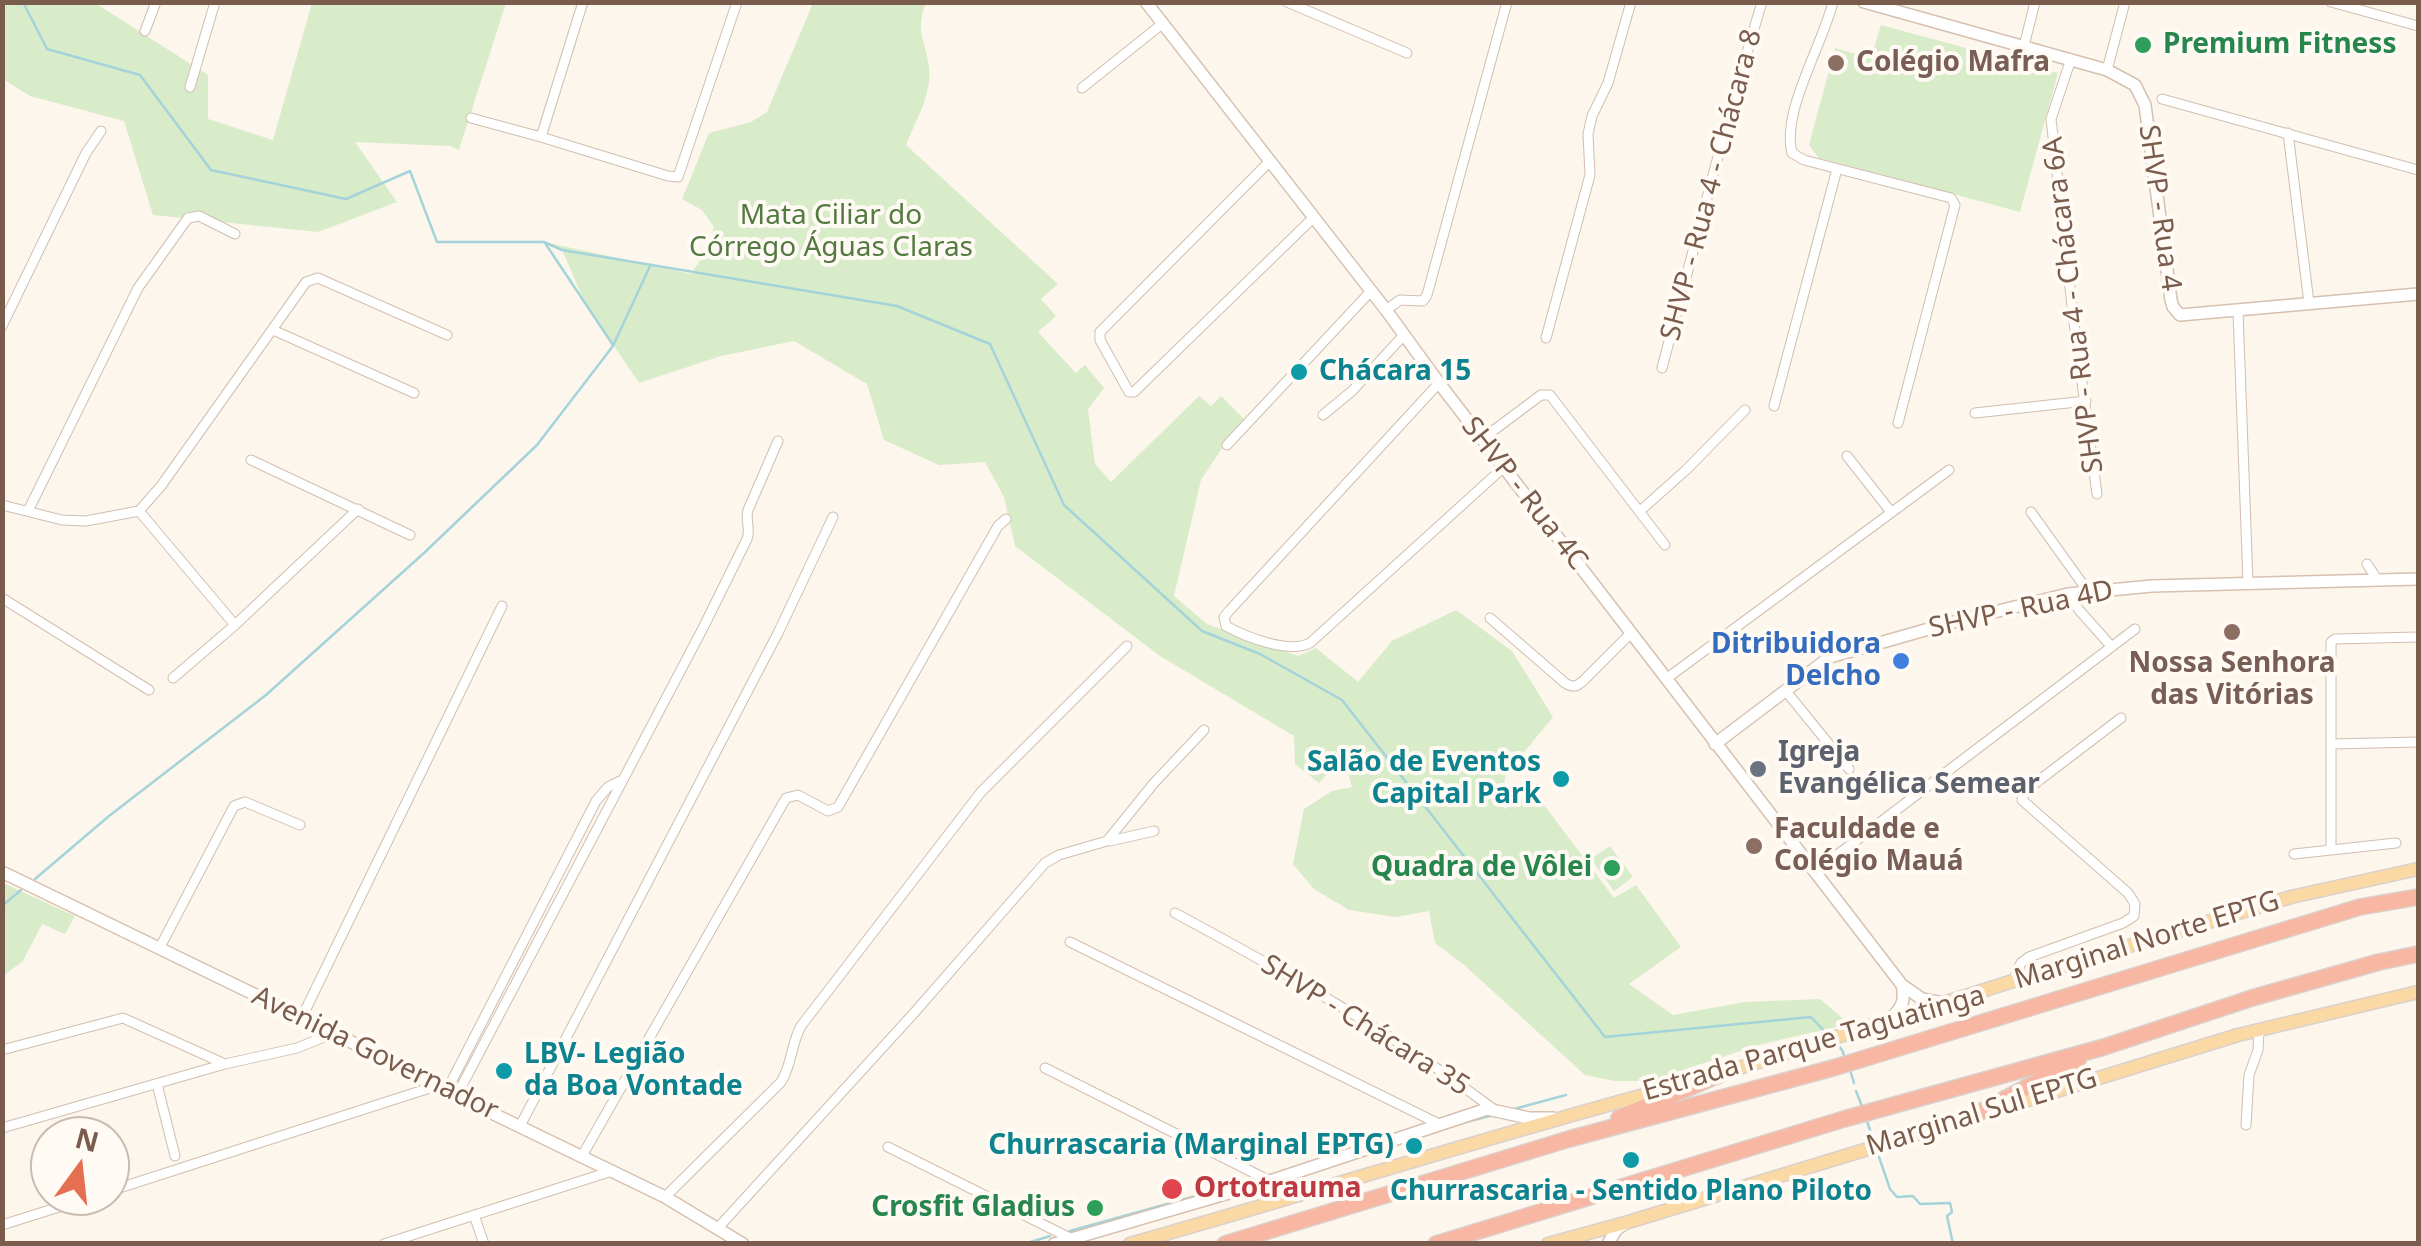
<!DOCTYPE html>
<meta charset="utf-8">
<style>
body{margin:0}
#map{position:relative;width:2421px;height:1246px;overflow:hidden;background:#fdf6ec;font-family:"Noto Sans",sans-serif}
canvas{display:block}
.frame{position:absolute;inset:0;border:5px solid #7a5c4d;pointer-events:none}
.north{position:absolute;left:30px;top:1116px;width:100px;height:100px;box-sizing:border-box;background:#fffaf3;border:2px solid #cabbb1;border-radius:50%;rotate:15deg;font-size:28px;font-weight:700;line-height:40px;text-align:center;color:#7a5c4d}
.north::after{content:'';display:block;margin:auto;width:35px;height:45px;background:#e76f51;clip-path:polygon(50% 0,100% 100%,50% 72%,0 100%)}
</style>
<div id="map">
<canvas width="2421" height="1246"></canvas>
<div class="frame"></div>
<div class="north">N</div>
</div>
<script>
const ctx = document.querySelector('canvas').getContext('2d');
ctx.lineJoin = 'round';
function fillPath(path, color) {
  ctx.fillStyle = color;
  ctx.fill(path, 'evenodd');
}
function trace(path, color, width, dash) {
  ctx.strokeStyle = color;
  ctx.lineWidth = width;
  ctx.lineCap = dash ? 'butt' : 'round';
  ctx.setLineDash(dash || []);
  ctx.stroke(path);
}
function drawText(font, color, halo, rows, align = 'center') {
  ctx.font = font + ' "Noto Sans",sans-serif';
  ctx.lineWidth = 8;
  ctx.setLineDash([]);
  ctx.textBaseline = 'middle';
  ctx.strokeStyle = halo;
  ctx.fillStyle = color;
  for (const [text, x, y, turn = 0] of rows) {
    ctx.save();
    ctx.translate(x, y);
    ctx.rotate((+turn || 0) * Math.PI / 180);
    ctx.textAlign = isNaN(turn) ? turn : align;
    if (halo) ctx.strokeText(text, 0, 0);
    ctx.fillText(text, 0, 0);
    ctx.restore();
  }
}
fillPath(new Path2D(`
 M911 2 925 5C915 35 926 39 929 68 932 94 915 122 906 145L1058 284 1041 299 1056 316 1038 332 1076 373 1085 365 1104 388 1088 409 1095 464 1111 482 1199 396 1211 406 1221 396 1247 422 1226 442 1201 480 1174 596 1207 624 1298 656 1316 648 1358 682 1392 641 1456 610 1512 651 1553 717 1506 774 1500 804 1505 809 1532 789 1614 898 1636 885 1681 947 1629 984 1673 1015 1745 1002 1820 999 1849 1024 1758 1045 1650 1081H1614L1585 1075 1463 964 1435 943 1429 911 1396 917 1349 910 1314 889 1293 864 1304 809 1332 791 1352 787 1346 766 1333 756 1329 772 1319 783 1295 764 1294 736 1160 656 1015 546 1004 497 985 462 939 465 884 440 867 384 794 341 721 356 639 383 585 303 562 250 544 242 691 274 707 250 714 227 702 210 682 199 709 133 751 122 767 112 813 3Z
 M2 3H95L208 75V119L273 140 312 3H506L459 150 450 146 355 142 397 202 318 232 153 215 124 121 30 96 3 79Z
 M1881 25 2058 73 2020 212 1819 158 1809 145 1835 48 1871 58Z
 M1610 846 1633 877 1614 891 1591 859Z
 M3 883 75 916 65 934 42 924 23 961 3 976Z`), '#d8ecc9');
trace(new Path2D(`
 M23 2 47 49 140 75 211 170 346 199 410 171 437 242H544L562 250 897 306 990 344 1064 505 1202 631 1260 654 1342 700 1605 1037 1811 1017 1828 1035
 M545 243 613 345
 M35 879 109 816 266 695 424 553 537 445 613 346 650 266
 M2 906 21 890
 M1837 1044 1842 1050 1845 1058
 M1850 1070 1854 1083
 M1856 1091 1863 1109
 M1514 1109 1566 1095
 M1867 1121 1874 1142
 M1462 1123 1490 1116
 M1878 1154 1890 1189 1897 1197 1913 1196 1920 1204 1950 1203 1952 1212 1947 1216 1953 1244
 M1070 1231 1228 1187
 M1024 1244 1050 1236`), '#a5d3da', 2.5);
const street = new Path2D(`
 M1287 2 1407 53
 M1833 2C1823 44 1781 112 1792 153L1804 160 1951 198 1955 205 1898 423
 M2331 2 2418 26
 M145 31 156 2
 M2024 46 2035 2
 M2071 59 2051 119 2074 323 2097 494
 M2107 70 2125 2
 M190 87 215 2
 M1082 88 1162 24
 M2162 99 2418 170
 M471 118 541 137 668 176 678 177 737 2
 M2288 133 2309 303
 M541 137 583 2
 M1269 162 1100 332V340L1129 392H1134L1313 218
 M1386 310 1400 300 1423 301 1427 295 1507 2
 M2238 311 2248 583
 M2 326 86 153 101 131
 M273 330 414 393
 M1546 338 1590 175 1588 134 1592 116 1608 83 1631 2
 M1662 368 1734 96 1762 2
 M1439 383 1229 611 1224 617 1226 626C1246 637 1289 654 1310 643L1504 467
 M1774 406 1837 169
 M1975 413 2086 401
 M1323 415 1352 391 1404 335
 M1482 439 1541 395H1550L1665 545
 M1227 445 1371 291
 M1847 456 1891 512
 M251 460 410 535
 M2 505 62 520 86 521 139 511 161 486 306 282 318 278 447 335
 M28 511 138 288 188 218 199 216 235 234
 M139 511 235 625
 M1640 511 1686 470 1745 410
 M2031 512 2087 590
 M2367 564 2377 579
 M2068 594 2079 610 2111 646
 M2 598 149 690
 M1490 618 1565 683C1573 688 1577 687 1584 680L1631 633
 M173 678 235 625 358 509
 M1666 679 1949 470
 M1785 690 1849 769
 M2331 744 2418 742
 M1110 841 1154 831
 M2331 850V642L2335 639 2418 637
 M2294 854 2396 843
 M1816 871 2135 629
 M1175 913C1285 972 1392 1033 1492 1108
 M1070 942 1439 1124
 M159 949 234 806 245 802 300 825
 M2013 981 2021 963 2029 957 2123 923 2134 916 2135 904 2128 893 2022 800 2024 793 2029 788 2121 718
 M302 1017 502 606
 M2 1050 123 1018 225 1064
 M1045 1068 1270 1181
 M157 1084 175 1156
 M447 1090 596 801 608 787 620 781
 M457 1095 703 628 747 539C751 529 745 521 748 510L778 441
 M2246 1125 2249 1075 2258 1050 2259 1030
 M520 1126 778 633 833 517
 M2 1128 225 1064 297 1048 334 1033
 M888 1147 1070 1238
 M582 1156 786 798 798 795 828 811 838 807 998 526 1006 519
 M110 1191 436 1086
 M665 1197 781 1082C792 1065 791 1044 801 1026L981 792 1127 646
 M474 1215 484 1244
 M2 1225 94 1196
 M717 1229 914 1013 1045 863 1059 855 1107 841 1154 783 1204 730
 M384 1244 612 1171`);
const secondary = new Path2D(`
 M1146 2 1386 310 1439 383 1902 985 1922 999 1943 1003
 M1864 2 2107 70 2135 85 2145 105 2171 300 2173 307 2180 315 2418 294
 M1715 744 1830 657 1957 621 2068 594 2152 586 2418 579
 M2 872 334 1033 436 1086 665 1197 743 1244
 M1889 1020C1901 1009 1906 1002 1902 985
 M1054 1244 1270 1181 1487 1109 1529 1118H1553
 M1608 1244 1616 1230 1624 1224`);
const primary = new Path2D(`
 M1714 1076 2013 981 2291 897 2418 869
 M1992 1111 2238 1035 2418 992
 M1130 1244C1315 1192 1499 1133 1685 1084
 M1548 1244 1625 1223 1973 1117`);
const highway = new Path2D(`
 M1619 1118 1721 1074
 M1967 1119 2078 1060
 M1225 1244 1569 1139 1833 1068 2360 907 2418 897
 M1436 1244 1844 1119 2104 1047 2252 998 2379 962 2418 954`);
trace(street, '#d1beb0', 11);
trace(secondary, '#d6c0b0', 14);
trace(primary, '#dad1cd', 15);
trace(highway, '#dad1cd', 18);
trace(street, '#fff', 9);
trace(secondary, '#fff', 11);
trace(primary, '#fbd9a5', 12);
trace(highway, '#f7b7a3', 15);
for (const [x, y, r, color] of [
 [2143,45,10,"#2e9e5b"],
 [1836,63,10,"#8d6e63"],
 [1299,372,10,"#0f9aa8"],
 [2232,632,10,"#8d6e63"],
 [1901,661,10,"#3f7fe0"],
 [1758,769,10,"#6b7280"],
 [1561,779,10,"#0f9aa8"],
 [1754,846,10,"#8d6e63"],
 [1612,868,10,"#2e9e5b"],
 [504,1071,10,"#0f9aa8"],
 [1414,1146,10,"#0f9aa8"],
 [1631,1160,10,"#0f9aa8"],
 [1172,1189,12,"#e0444e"],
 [1095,1208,10,"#2e9e5b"]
]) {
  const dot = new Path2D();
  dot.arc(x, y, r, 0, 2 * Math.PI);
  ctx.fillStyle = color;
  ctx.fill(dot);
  trace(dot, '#fffaf3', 4);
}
drawText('bold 28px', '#27864d', '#fffaf3', [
 ["Premium Fitness",2163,45,"left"],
 ["Quadra de Vôlei",1592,868],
 ["Crosfit Gladius",1075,1208]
], 'right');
drawText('bold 28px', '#785e54', '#fffaf3', [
 ["Colégio Mafra",1856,63],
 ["Nossa Senhora",2232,664,"center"],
 ["das Vitórias",2232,696,"center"],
 ["Faculdade e",1774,830],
 ["Colégio Mauá",1774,862]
], 'left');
drawText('28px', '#7a5c4d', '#fffaf3', [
 ["SHVP - Rua 4 - Chácara 8",1712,185,-75],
 ["SHVP - Rua 4",2159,208,82],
 ["SHVP - Rua 4 - Chácara 6A",2074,305,-97],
 ["SHVP - Rua 4C",1524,494,52],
 ["SHVP - Rua 4D",2021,610,-12],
 ["Marginal Norte EPTG",2147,941,-17],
 ["SHVP - Chácara 35",1365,1026,32],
 ["Estrada Parque Taguatinga",1814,1044,-16],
 ["Avenida Governador",375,1054,26],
 ["Marginal Sul EPTG",1982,1113,-17]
]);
drawText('28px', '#537a41', '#fffaf3', [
 ["Mata Ciliar do",831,216],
 ["Córrego Águas Claras",831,248]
]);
drawText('bold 28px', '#0d838f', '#fffaf3', [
 ["Chácara 15",1319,372],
 ["Salão de Eventos",1541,763,"right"],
 ["Capital Park",1541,795,"right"],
 ["LBV- Legião",524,1055],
 ["da Boa Vontade",524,1087],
 ["Churrascaria (Marginal EPTG)",1394,1146,"right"],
 ["Churrascaria - Sentido Plano Piloto",1631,1192,"center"]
], 'left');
drawText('bold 28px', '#366cbe', '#fffaf3', [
 ["Ditribuidora",1881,645],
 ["Delcho",1881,677]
], 'right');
drawText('bold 28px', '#5b616d', '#fffaf3', [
 ["Igreja",1778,753],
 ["Evangélica Semear",1778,785]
], 'left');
drawText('bold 28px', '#be3a42', '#fffaf3', [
 ["Ortotrauma",1194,1189]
], 'left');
</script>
